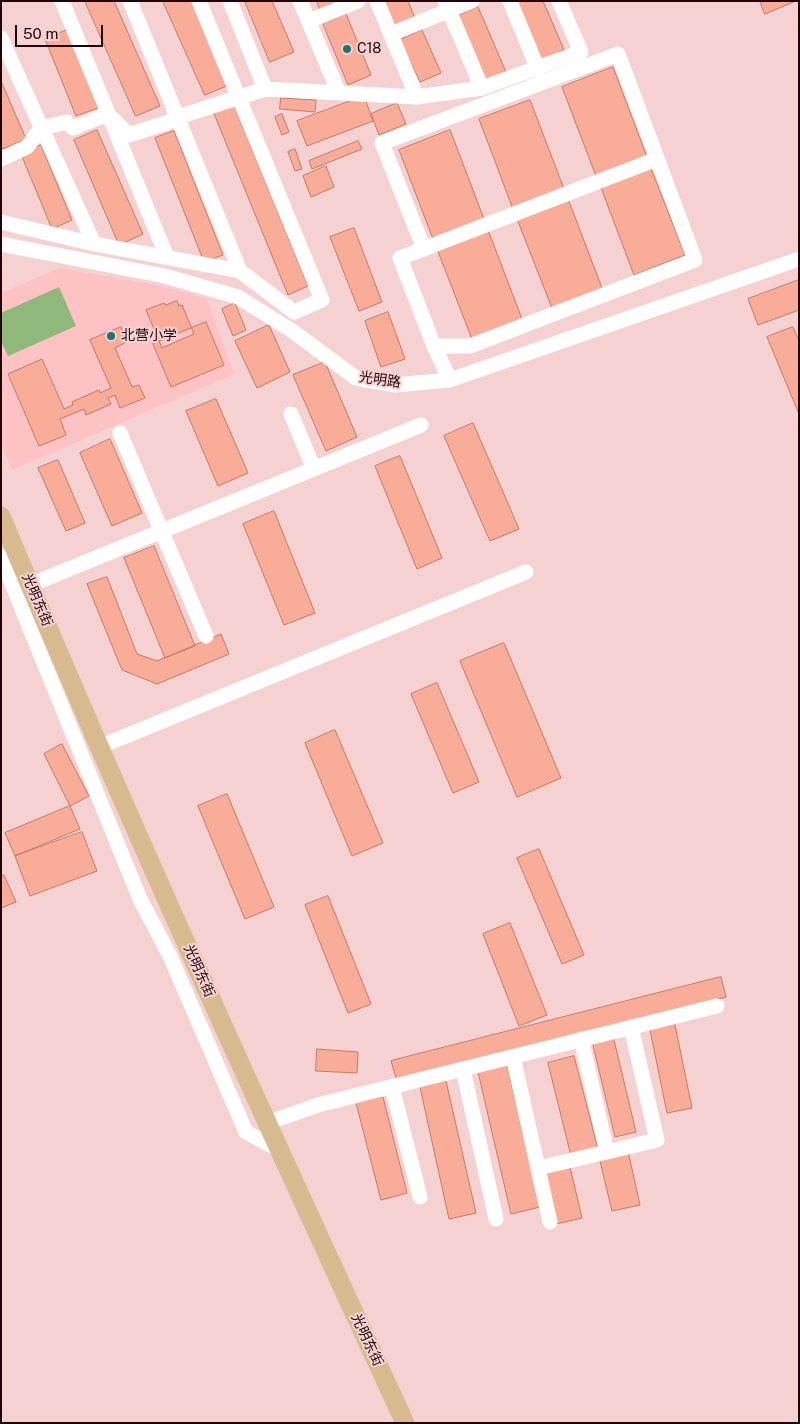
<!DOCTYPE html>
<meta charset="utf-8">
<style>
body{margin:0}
#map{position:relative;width:800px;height:1424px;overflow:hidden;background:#f6d1d2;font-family:"Public Sans",sans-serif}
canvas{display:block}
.frame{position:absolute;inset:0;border:2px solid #220408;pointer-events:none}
.scale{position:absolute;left:15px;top:25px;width:88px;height:22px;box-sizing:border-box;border:2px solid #220408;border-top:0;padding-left:6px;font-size:15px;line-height:18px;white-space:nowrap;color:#220408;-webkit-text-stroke:4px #f6d1d2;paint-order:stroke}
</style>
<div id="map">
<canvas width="800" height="1424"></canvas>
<div class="frame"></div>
<div class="scale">50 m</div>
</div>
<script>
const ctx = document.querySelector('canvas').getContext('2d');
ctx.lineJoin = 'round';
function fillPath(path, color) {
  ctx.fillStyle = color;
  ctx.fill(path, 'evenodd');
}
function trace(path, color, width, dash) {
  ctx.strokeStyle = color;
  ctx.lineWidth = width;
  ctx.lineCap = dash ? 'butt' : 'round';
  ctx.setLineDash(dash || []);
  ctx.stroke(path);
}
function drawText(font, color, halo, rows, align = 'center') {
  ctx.font = font + ' "Public Sans","Noto Sans SC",sans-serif';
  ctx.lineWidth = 4;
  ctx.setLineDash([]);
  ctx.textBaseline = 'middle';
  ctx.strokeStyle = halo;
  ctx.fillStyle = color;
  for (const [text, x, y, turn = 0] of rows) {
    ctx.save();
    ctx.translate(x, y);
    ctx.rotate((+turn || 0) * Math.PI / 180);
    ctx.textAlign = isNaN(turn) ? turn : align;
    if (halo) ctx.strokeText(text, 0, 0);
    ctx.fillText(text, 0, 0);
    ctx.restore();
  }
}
fillPath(new Path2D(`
 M60 268 163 286 207 299 234 374 12 470 1 444V293Z`), '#fdc2c4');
fillPath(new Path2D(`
 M59 287 76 326 8 356 1 341V313Z`), '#8fb97a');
const building = new Path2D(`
 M85 1H114L160 106 136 116Z
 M163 1H192L229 85 205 95Z
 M245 1H272L294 52 270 62Z
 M317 1H342L321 12Z
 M380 1H408L415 18 391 28Z
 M516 1H543L564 50 541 60Z
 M760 1H796L765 14Z
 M478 7 506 72 486 80 458 16Z
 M346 14 371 75 348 85 323 24Z
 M67 30 98 108 76 116 45 39Z
 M422 30 441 73 420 82 400 40Z
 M613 67 647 157 596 176 562 87Z
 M1 81 26 139 3 149 1 146Z
 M364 96 373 121 307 146 297 121Z
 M281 98 316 100 315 112 280 109Z
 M530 100 564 189 513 209 479 119Z
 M233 103 308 286 288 295 213 111Z
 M397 103 406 124 379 135 371 114Z
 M282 114 289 132 282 135 275 117Z
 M97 130 143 234 119 245 74 140Z
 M450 130 484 219 433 239 399 150Z
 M174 131 223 255 204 262 155 138Z
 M358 141 362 149 312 169 309 161Z
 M41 145 72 220 52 229 21 154Z
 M295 149 302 169 295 171 288 152Z
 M326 166 334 187 311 197 303 176Z
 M650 166 685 255 634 275 600 185Z
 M568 199 602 288 552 308 517 219Z
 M354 228 382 302 359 311 330 237Z
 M488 230 522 319 472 339 437 249Z
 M799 280V310L758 325 748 299Z
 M177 301 179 306 182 305 194 334 162 348 146 310 164 303 165 305Z
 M235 303 246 330 233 336 222 309Z
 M388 312 405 359 381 367 365 321Z
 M206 322 224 365 171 387 153 344Z
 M269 325 290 372 257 388 235 341Z
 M121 327 127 342 115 348 132 387 139 385 145 398 120 408 115 395 108 398 111 404 86 415 84 409 60 419 66 435 39 446 8 374 42 359 64 409 73 405 72 402 99 390 100 393 111 388 90 340Z
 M793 327 799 341V414L767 337Z
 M325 362 357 437 326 451 293 375Z
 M216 399 248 473 218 486 186 411Z
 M473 423 519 529 490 541 444 436Z
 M110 439 142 513 112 526 80 453Z
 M400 456 442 558 417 569 375 466Z
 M58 460 85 523 66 531 38 468Z
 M274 511 315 613 284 625 243 524Z
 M154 546 195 646 165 658 124 558Z
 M107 577 137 654 157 661 221 634 229 654 157 684 122 670 87 584Z
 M504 643 561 778 517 797 460 661Z
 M437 683 479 782 453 793 411 694Z
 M335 730 383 843 352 856 305 743Z
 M62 744 89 796 70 806 44 754Z
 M227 794 274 907 245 919 198 806Z
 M70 806 80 829 15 856 5 833Z
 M82 832 97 871 30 896 15 856Z
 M539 849 584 955 562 964 517 858Z
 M4 875 16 902 1 908V876Z
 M328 896 371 1004 348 1013 305 905Z
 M510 923 547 1015 519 1026 483 934Z
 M721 977 726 997 397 1081 391 1061Z
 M674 1020 692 1108 667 1113 649 1025Z
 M613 1036 636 1132 615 1137 592 1041Z
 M317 1049 358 1052 357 1073 316 1071Z
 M574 1056 598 1149 571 1156 548 1063Z
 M507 1065 540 1207 511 1214 478 1072Z
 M446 1081 476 1213 449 1219 420 1087Z
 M383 1097 407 1193 381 1200 356 1103Z
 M628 1151 640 1205 612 1211 599 1157Z
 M570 1167 582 1218 556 1224 544 1173Z`);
fillPath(building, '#f9ad98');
trace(building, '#c87964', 1);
trace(new Path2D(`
 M62 1 167 257
 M130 1 240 271
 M230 1 265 89
 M300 1 339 93
 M377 1 417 97
 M445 1 482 88
 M510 1 538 69
 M309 21 358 1
 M391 34 472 1
 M1 38 94 244
 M1 159 27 147 41 128 67 122 73 128 108 114 129 135 166 123 178 117 265 89 417 97 482 88 581 52 559 1
 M1 222 94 244 240 271 294 312 322 300 199 1
 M1 244 165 276 238 297 291 330 356 378 395 385 450 380 799 259
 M424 249 382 143 618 54 695 260 470 346H434
 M450 380 434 346 400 258 657 159
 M291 414 314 469
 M120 433 206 636
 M1 557 140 899 170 956 246 1132 279 1150
 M30 585 421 425
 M99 747 526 572
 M513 1057 550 1222
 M463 1069 496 1219
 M392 1087 420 1197
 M267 1123 318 1105 717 1006
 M607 1152 657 1140 631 1027
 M538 1168 607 1152 581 1039`), '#fff', 15);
trace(new Path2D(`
 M1 516C128 821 266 1122 405 1423`), '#d7ba8e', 19);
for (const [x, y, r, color] of [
 [347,49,5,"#246f70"],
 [111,336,5,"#246f70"]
]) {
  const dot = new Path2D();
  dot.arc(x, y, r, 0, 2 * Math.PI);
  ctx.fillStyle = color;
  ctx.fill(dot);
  trace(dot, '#f6d1d2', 2);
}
drawText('14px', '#220408', '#f6d1d2', [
 ["C18",357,49],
 ["北营小学",121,336]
], 'left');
drawText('14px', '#220408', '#f6d1d2', [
 ["光明路",380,380,8],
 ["光明东街",37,600,67],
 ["光明东街",199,971,66],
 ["光明东街",367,1340,65]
]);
</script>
